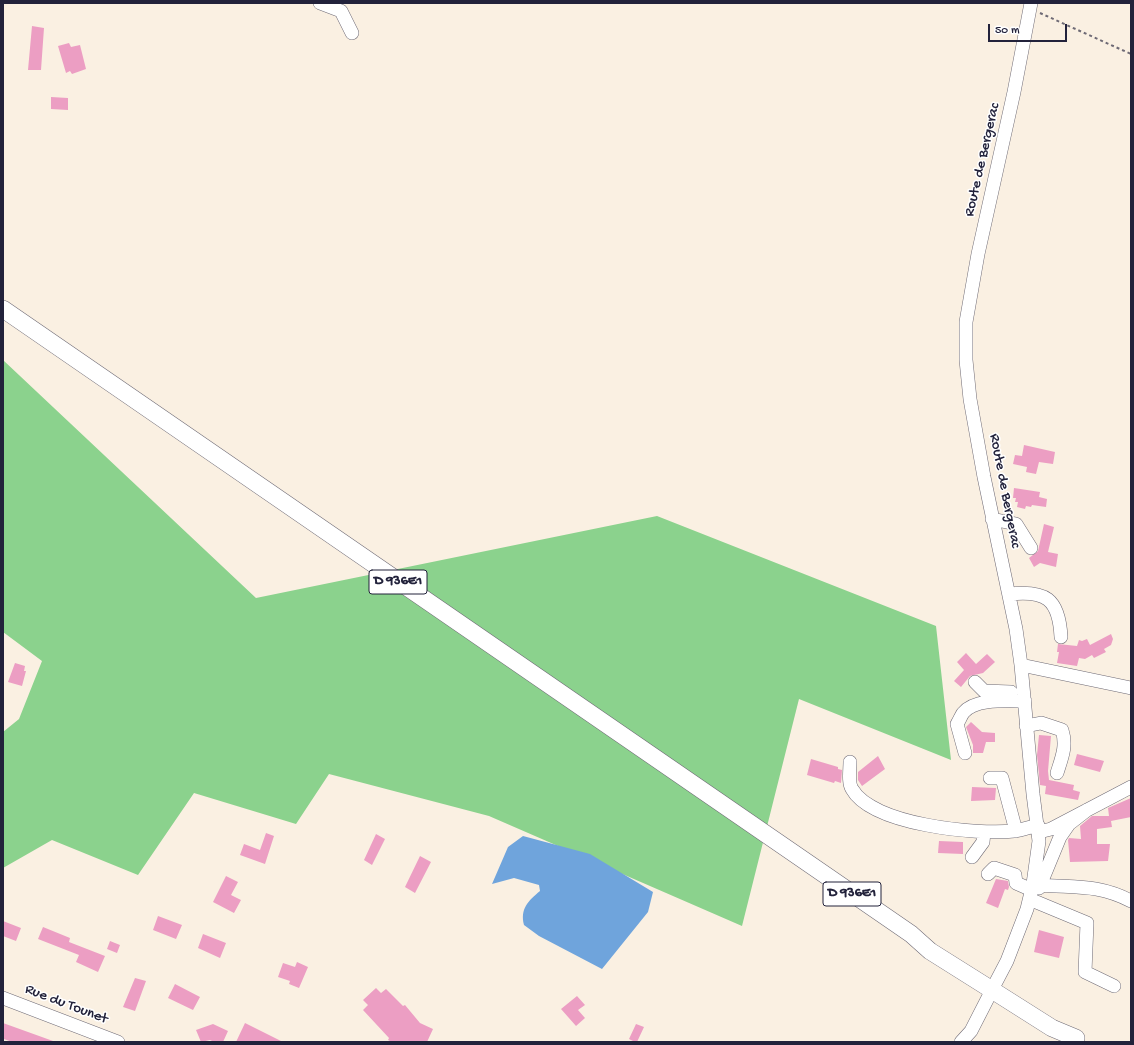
<!DOCTYPE html>
<style>
body{margin:0}
#map{position:relative;width:1134px;height:1045px;overflow:hidden;background:#faf0e2;font-family:"Gochi Hand",sans-serif}
canvas{display:block}
.frame{position:absolute;inset:0;border:4px solid #22223b;pointer-events:none}
.scale{position:absolute;left:988px;top:24px;width:79px;height:18px;box-sizing:border-box;border:2px solid #22223b;border-top:0;padding-left:5px;font-size:12px;line-height:14px;white-space:nowrap;color:#22223b;-webkit-text-stroke:3px #fff;paint-order:stroke}
</style>
<div id="map">
<canvas width="1134" height="1045"></canvas>
<div class="frame"></div>
<div class="scale">50 m</div>
</div>
<script>
const ctx = document.querySelector('canvas').getContext('2d');
ctx.lineJoin = 'round';
function fillPath(path, color) {
  ctx.fillStyle = color;
  ctx.fill(path, 'evenodd');
}
function trace(path, color, width, dash) {
  ctx.strokeStyle = color;
  ctx.lineWidth = width;
  ctx.lineCap = dash ? 'butt' : 'round';
  ctx.setLineDash(dash || []);
  ctx.stroke(path);
}
function drawText(font, color, halo, rows, align = 'center') {
  ctx.font = font + ' "Gochi Hand",sans-serif';
  ctx.lineWidth = 3;
  ctx.setLineDash([]);
  ctx.textBaseline = 'middle';
  ctx.strokeStyle = halo;
  ctx.fillStyle = color;
  for (const [text, x, y, turn = 0] of rows) {
    ctx.save();
    ctx.translate(x, y);
    ctx.rotate((+turn || 0) * Math.PI / 180);
    ctx.textAlign = isNaN(turn) ? turn : align;
    if (halo) ctx.strokeText(text, 0, 0);
    ctx.fillText(text, 0, 0);
    ctx.restore();
  }
}
fillPath(new Path2D(`
 M3 360 256 598 657 516 936 626 951 760 799 699 742 926 489 816 329 774 296 824 194 793 138 875 52 840 3 868V732L19 719 42 661 3 632Z`), '#8bd28d');
fillPath(new Path2D(`
 M523 836 590 854 653 892 648 912 602 969 539 936 524 925C520 909 528 901 540 891L539 885 514 878 492 884 508 847Z`), '#6fa4dc');
fillPath(new Path2D(`
 M32 26 44 28 41 70H28Z
 M69 43 71 47 80 45 86 69 72 74 70 71 66 73 58 46Z
 M51 97 68 98V110L51 109Z
 M1024 445 1055 452 1053 464 1039 462 1036 474 1026 472 1027 467 1013 464 1015 455 1022 456Z
 M1014 488 1040 492 1039 497 1047 499 1046 507 1032 505 1031 507 1026 506 1025 509 1017 507 1018 502H1015L1016 498H1013Z
 M1044 524 1054 527 1048 552 1058 554 1056 567 1040 563 1034 567 1029 558 1038 551Z
 M1111 634 1113 639 1111 645 1104 649 1106 652 1094 658 1092 655 1085 659 1079 658 1077 666 1057 663 1059 652H1057L1058 644 1077 646 1079 640 1082 641 1087 639 1090 645Z
 M966 653 976 664 987 654 995 662 983 673 970 676 961 687 954 681 964 670 957 662Z
 M15 663 25 666 24 671H26L22 686 8 682Z
 M971 722 982 732 995 733V742H986L983 753H973V745L966 727Z
 M1039 735 1051 736 1048 771 1049 780 1074 785 1073 790 1080 792 1078 800 1045 794 1046 786 1040 785 1037 755Z
 M1077 754 1104 761 1100 772 1074 765Z
 M878 756 885 769 862 786 858 780V772Z
 M811 759 838 767V769L842 770 841 783 835 781 834 783 807 775Z
 M972 787 996 788 995 800 971 801Z
 M1131 798V817L1111 821 1112 827 1097 829V844H1110L1108 861 1070 862 1068 840 1069 838 1081 839 1080 826 1092 816H1109L1108 808Z
 M266 833 274 836 265 864 240 855 244 844 260 850Z
 M376 834 385 839 372 865 364 860Z
 M939 841 963 842V854L938 853Z
 M420 856 431 862 415 893 405 887Z
 M226 876 238 882 231 895 241 900 234 913 213 902Z
 M996 879 1008 881 1009 887 1008 890 1005 889 998 908 986 903Z
 M158 916 182 925 176 939 153 930Z
 M3 921 21 928 16 941 3 936Z
 M43 927 70 938 69 942 105 956 98 972 76 962 79 955 38 939Z
 M1039 930 1064 937 1059 958 1034 952Z
 M203 934 226 943 220 958 198 948Z
 M110 941 120 945 117 953 107 949Z
 M297 962 308 967 299 988 289 984 290 981 278 977 283 963 295 967Z
 M135 978 146 981 135 1011 123 1007Z
 M175 984 200 997 193 1010 168 998Z
 M376 988 381 993 386 989 403 1006 405 1005 420 1023 433 1029 427 1042H392L388 1040 389 1038 363 1010 368 1005 363 1000Z
 M577 996 585 1005 578 1010 585 1018 576 1026 561 1009Z
 M3 1023 53 1041 52 1042H12L4 1039Z
 M245 1023 283 1042H236Z
 M213 1024 228 1031 223 1042H214L210 1040 201 1042 196 1030Z
 M636 1024 644 1027 637 1042H635L629 1039Z`), '#ec9ec3');
const minor = new Path2D(`
 M320 3 341 11 352 33
 M992 519 1016 524 1031 548
 M1009 594C1045 590 1059 598 1061 637
 M1021 665 1131 688
 M975 682 984 691 1011 692
 M1026 726 1041 723 1062 730C1067 746 1062 757 1057 773
 M965 753 957 724C959 721 961 716 963 713 975 698 1008 701 1025 701
 M850 762C850 770 848 783 852 789 872 825 977 835 1014 831 1022 830 1030 827 1038 825
 M990 778H1002L1016 831
 M1039 832 1051 829 1131 787
 M972 857 983 842 984 832
 M988 874 994 868 1015 875 1016 883 1032 890
 M1040 885C1075 888 1098 884 1131 901
 M1039 888 1060 837 1069 824 1087 810
 M1034 901 1087 923 1085 972 1114 986
 M996 982 1007 961 1027 909 1033 884 1039 841 1033 794 1021 665 1016 629 984 477 970 399 966 360V322L978 254 1014 92 1031 3
 M3 998 118 1042
 M961 1042 971 1031 992 990`);
const major = new Path2D(`
 M3 309 911 934 930 951 992 990 1052 1028 1076 1038`);
trace(minor, '#6e6a75', 14);
trace(major, '#6e6a75', 18);
trace(new Path2D(`
 M1040 13 1131 54`), '#6e6a75', 2, [3, 3]);
trace(minor, '#fff', 13);
trace(major, '#fff', 17);
for (const [x, y, w] of [
 [398,582,58],
 [852,894,58]
]) {
  const box = new Path2D();
  box.roundRect(x - w / 2, y - 12, w, 24, 3);
  ctx.fillStyle = '#fff';
  ctx.fill(box);
  trace(box, '#22223b', 1);
}
drawText('bold 14px', '#22223b', null, [
 ["D 936E1",398,582],
 ["D 936E1",852,894]
]);
drawText('15px', '#22223b', '#fff', [
 ["Route de Bergerac",983,160,-77],
 ["Route de Bergerac",1004,491,79],
 ["Rue du Tounet",66,1005,21]
]);
</script>
